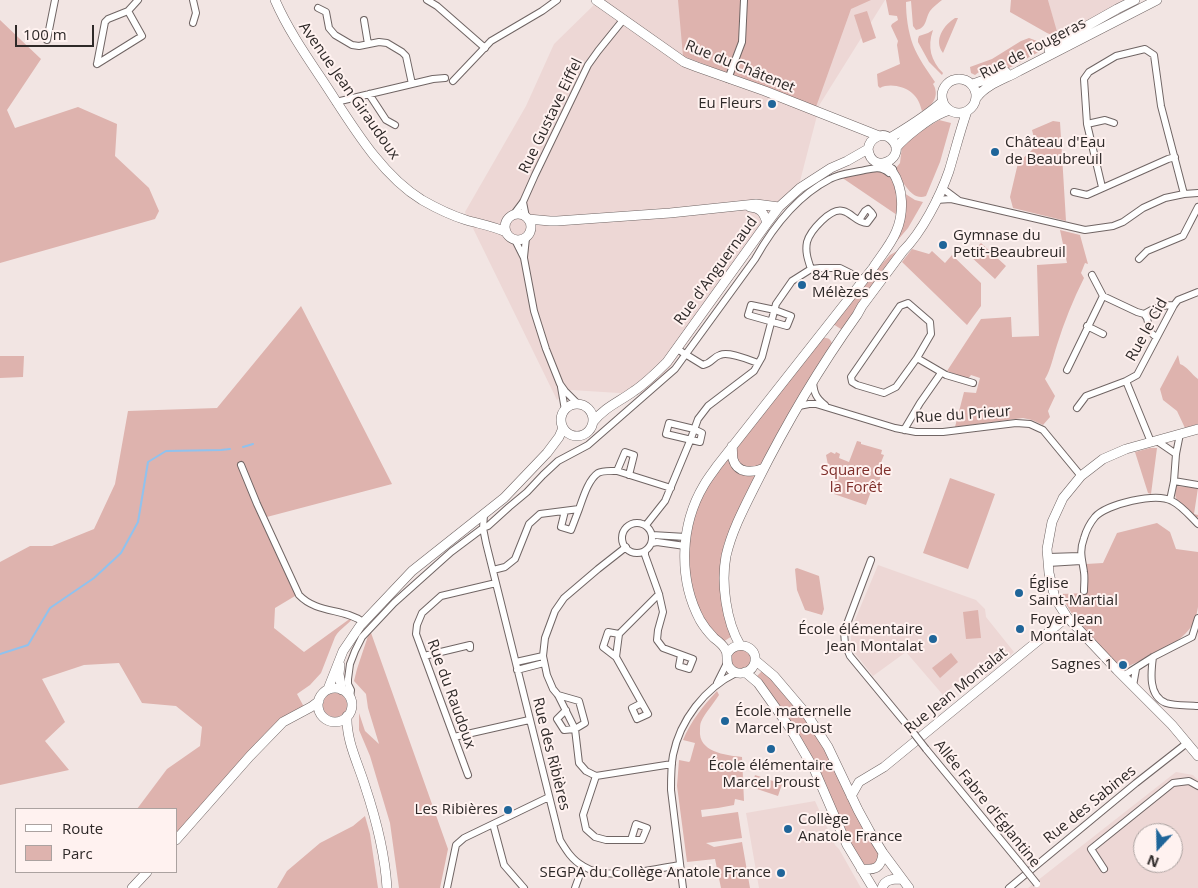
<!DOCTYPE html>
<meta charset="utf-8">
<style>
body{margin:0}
#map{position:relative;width:1198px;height:888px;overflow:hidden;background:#f2e5e3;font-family:"Open Sans",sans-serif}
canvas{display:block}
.legend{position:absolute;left:15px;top:808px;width:162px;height:65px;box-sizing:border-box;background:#fff2f0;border:1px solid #aba2a0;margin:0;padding:6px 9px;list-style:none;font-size:15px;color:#2e2928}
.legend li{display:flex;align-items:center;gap:10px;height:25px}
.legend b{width:25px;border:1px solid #aba2a0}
.north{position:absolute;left:1133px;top:823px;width:50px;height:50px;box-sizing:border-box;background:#fff2f0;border:1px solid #aba2a0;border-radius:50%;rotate:201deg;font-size:14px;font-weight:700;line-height:20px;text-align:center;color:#2e2928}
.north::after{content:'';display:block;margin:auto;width:18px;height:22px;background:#1f6599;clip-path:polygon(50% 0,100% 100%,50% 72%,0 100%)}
.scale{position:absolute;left:15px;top:25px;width:79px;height:22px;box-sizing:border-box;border:2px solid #2e2928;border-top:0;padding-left:6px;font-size:15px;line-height:18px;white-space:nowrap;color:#2e2928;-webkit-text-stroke:4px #fff2f0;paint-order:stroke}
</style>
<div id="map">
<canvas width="1198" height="888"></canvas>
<ul class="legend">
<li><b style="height:6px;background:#fff"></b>Route</li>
<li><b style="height:14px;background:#deb3ae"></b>Parc</li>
</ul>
<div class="north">N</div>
<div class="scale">100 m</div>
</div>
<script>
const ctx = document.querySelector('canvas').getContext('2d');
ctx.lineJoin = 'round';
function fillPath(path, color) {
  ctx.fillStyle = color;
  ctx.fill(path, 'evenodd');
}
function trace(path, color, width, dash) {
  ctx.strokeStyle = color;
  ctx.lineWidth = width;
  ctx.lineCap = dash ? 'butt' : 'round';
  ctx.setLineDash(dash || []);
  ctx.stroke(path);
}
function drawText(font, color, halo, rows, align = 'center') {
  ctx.font = font + ' "Open Sans",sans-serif';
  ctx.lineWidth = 4;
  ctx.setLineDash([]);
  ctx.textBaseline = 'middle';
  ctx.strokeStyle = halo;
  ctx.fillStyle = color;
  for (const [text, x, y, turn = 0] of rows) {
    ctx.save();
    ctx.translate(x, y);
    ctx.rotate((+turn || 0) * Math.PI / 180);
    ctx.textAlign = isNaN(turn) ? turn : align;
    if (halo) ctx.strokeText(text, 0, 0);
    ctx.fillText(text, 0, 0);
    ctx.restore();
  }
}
fillPath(new Path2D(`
 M599 0H885L820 104 799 185 651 395 571 390 557 400 465 212 526 106 554 44Z
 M1048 0H1125L1063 35 1057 34Z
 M878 565 976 600 985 609 986 617 1014 652 986 676 977 666 943 695 906 652 873 676 854 652 851 642V633L852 627Z
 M1176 772 1193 775 1198 780V888H1028ZM1143 833H1173V863H1143Z
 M815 801 835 845 839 849 861 888H759L746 813Z`), '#edd7d5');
fillPath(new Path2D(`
 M678 0H871L851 9 816 107 683 56Z
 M886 0H942C938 3 933 7 930 11 925 19 927 28 916 30L913 26 911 1 906 2C906 16 908 31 913 45 918 58 927 70 935 82L933 84C940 95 933 106 922 111 920 104 918 98 912 93 904 86 889 83 880 88L878 86 877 74 900 64 897 45 898 41 891 26 892 24 898 20 897 16 889 15Z
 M1011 0H1048L1058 35H1052L1047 33 1010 12Z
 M867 11 876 38 863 43 854 15Z
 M955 18H958L943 53C933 40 944 25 955 18Z
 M0 20 41 59 7 110 15 128 78 107 117 124 115 156 149 188 159 211 155 219 0 263Z
 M933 30C927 47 931 61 943 73L942 75 929 62 918 42V39L919 36 928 33Z
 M1029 38 1048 45V47L1011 67 1003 71 985 75 979 72 975 75 971 73 970 67 992 59 1021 41Z
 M939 120 951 123 940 162 926 196C912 202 903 181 895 171V169L900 163 902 146 915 135Z
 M1053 121 1060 122 1066 221 1013 208 1010 197 1018 163 1033 149 1035 142 1032 130Z
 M878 170C883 172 889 174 892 178 899 189 898 204 897 215L841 177Z
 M904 193 915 200 923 202 908 228 884 256 896 239Z
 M1060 230 1080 235 1088 264 1085 263 1081 273 1084 278C1073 300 1064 322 1057 345 1053 357 1051 369 1045 379L1055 396 1048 411 1050 417 1043 425 1032 420 1023 418 955 427 964 392 976 393 980 378 971 375 968 379 947 371 981 319 1011 317 1012 337 1039 336 1037 265 1067 263Z
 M981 243 1006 266 995 279 969 255Z
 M901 249 844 331 833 324 879 267 890 255Z
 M912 249 929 254 932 251 945 263 952 255 981 283V306L967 325 902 262Z
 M301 306 392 484 263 518 300 593 275 608 274 628 304 652 355 615C350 624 340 628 335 637L321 673 310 685 297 694 304 707 282 722 176 840V809H137L167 769 200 746 202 727 176 706 142 703 119 663 84 665 42 679 65 722 45 741 69 770 0 785V562L30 546H52L94 529 115 484 128 411 217 408Z
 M824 338C829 338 830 339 832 343L831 347 759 468 741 466C735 459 736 451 739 443L820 340Z
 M1178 355 1180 364C1188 367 1191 374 1198 379V424L1185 428 1177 411 1163 400 1160 389Z
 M0 356H24L23 377 0 378Z
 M857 441 861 442V444L882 450 881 454 884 455 880 465 884 467 878 484 874 483 866 505 834 494 838 483 834 482 838 474 829 470 826 455 831 452 835 454 836 452 840 454 839 458 849 462Z
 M1150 448H1157L1151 494 1148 493 1135 452Z
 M731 454 744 473 756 476 735 520 724 544 721 564 732 636 723 642C716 635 707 628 703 619 684 580 684 533 702 495 708 482 722 466 731 454Z
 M950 478 995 494 968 569 923 553Z
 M1177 486 1198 488 1194 514 1198 515V517L1195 518C1185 509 1170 501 1177 486Z
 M1157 523 1170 532 1176 549 1198 552V607C1197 612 1196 618 1194 622 1183 644 1148 657 1127 667L1117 665C1097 643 1073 622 1061 594L1087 593 1086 564 1103 563 1117 533Z
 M797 568 819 576 824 609 822 615 805 610 797 590 795 569Z
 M978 610 981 638 966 639 963 612Z
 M370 630 448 849 440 888H399L390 823 370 756 359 730V713L365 731 379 744 368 708 366 694 354 681 357 669Z
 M731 659a10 10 0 1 1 20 0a10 10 0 1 1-20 0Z
 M951 653 958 662 940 678 932 668Z
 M763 670 766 672 805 718 822 743 880 856 878 864 864 866 861 862 841 824 818 768 794 726 757 676Z
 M717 691 719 695C714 703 705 713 701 722 700 724 700 728 700 730 698 752 725 755 742 757L744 801 735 799 734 805 718 808 701 810 702 817 738 812 742 838 706 843 714 847 742 842 750 888H721L715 859 687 862 677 786 679 760 689 762 690 761 695 743 683 740C691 721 703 706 717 691Z
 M323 705a12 12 0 1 1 24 0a12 12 0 1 1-24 0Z
 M755 775 782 784 778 796 751 787Z
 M365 816 370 834 378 888H277L287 871 320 843 353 826Z`), '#deb3ae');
trace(new Path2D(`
 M243 447 253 444
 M0 654 28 645 50 608 94 578 121 553 138 522 148 462 166 451 221 450 230 449`), '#90c2ee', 2);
const street = new Path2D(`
 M427 0 437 6 485 48
 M318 8 326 12 329 28 335 35 352 45 359 46 379 42 387 43 402 52 406 56 412 84
 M364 20 368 44
 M193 23 196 13 193 0
 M47 40 55 0
 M97 64 105 22 108 19 128 11 138 0
 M97 64 142 36 128 11
 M728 79 742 42 744 0
 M453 81 491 41 542 11 557 0
 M369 94 386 120 395 125
 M336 102 433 79 445 78
 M1087 124 1105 120 1114 123
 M1102 187 1087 124 1084 79 1089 72 1116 56 1145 49 1154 55 1161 106 1184 194
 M942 188 958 200
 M1074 192 1087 195 1168 159 1175 157
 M936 200 951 199 1085 230 1113 226 1123 222 1143 208 1165 198 1184 194 1198 193
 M523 202 526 217
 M514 214 523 202 535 175 588 65 598 51 623 20
 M515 240 524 258 534 311 546 349 560 384 565 391 578 404
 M524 257 526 238
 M1139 259 1147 251 1183 236 1198 207
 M811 269C808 260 805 252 807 242 810 231 831 207 843 211 852 213 857 223 867 223L873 215 871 212 868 209 865 211 859 220
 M1092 275 1103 296
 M751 305 775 310 791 316 787 326 748 315Z
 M1144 314 1147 318 1150 332 1156 337
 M1087 326 1103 334
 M677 349 703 365C712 363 713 357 720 355 729 351 749 360 758 363
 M917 358 931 334 930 322 908 303 900 306 851 377 852 382 857 385 884 393 896 387 917 358 946 375 973 383
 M1067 370 1103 296 1137 312 1144 314C1153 308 1163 305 1174 305
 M813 382C814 393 816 398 825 405
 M561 387 565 410
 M799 406 809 404H816L895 428 916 432H943L1016 423 1030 424 1043 430 1081 476
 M1077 408 1086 396 1126 381
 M669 423 694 429 702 433 700 442 666 434Z
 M904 430 920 403 941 373
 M1157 441 1176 454
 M1151 442 1126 381 1137 375 1174 305 1178 300 1198 292
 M241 465 257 504 299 595C317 614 344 608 363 622
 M617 471 625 452 634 455 629 475
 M1174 481 1198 485
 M1170 500 1174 481 1176 454 1180 434
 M565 511 561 527 571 530 579 509
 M484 515 483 528 486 543 560 840C566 850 572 860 583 866 608 882 652 869 680 865
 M622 538a15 15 0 1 1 30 0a15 15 0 1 1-30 0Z
 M646 525 665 501 690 441 698 419 708 406 754 371 762 357 776 304 792 281 811 269 820 268H840L864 280
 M652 535 686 537
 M652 543 657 542 685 546
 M626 547 598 569 564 598 555 611 545 638 543 656 547 675 553 689 558 695 575 729 579 763 586 771 596 776 672 764
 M645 551V555L659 594 663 612 658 630 657 640 663 648 693 659 689 669 679 666 681 655
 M1048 557 1080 556
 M871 560 844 632 845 644 850 656 912 731
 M1048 563 1081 561
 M493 570 505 567 515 559 529 524 540 514 579 509C583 498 588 480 598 473 603 470 612 471 617 471L671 488
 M1084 591C1084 585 1085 578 1084 572 1082 558 1079 552 1084 538 1086 531 1090 523 1095 517 1107 504 1156 492 1172 501 1182 506 1190 516 1198 524
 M424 656 470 645V648
 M616 657 603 647 608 632 619 634
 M1153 657C1151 672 1148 696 1166 703 1175 706 1189 705 1198 706
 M516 662 543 656
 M517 670 544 663
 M1123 676 1153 657 1192 637 1198 618
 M717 683 727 663
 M1133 686 1136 669
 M558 695 579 701 585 723 575 729 564 730 557 719 566 710
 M350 698 351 690 348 684V679L350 664 355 651 362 637 394 603 451 552 483 528 488 526 509 507 527 492 543 475 558 461 588 445 675 369 755 259C773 227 797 196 830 179 839 174 850 173 860 171 871 169 880 165 889 173L893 169
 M642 703 632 708 637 719 648 714 616 657 619 634 659 594
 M454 737 529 720
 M926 749 1020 863
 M468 775 416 634 417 625 422 613 441 596 496 583
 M596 776 583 815 586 829 595 837 606 840H642L647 828 636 824 631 840
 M493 824 504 865 524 888
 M1104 869 1091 849 1173 783 1189 781 1198 786
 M447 888 456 845 464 838 549 797
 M575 888 583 866
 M683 888 671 790C671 778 671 766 673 755 680 720 705 688 736 673
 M1009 888 1136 783 1187 743`);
const secondary = new Path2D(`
 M275 0C288 30 307 57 325 84 352 125 380 174 422 200 436 208 450 215 466 220 480 224 493 226 506 232
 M596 0 684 62 697 67 765 91 879 136
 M1049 50 1069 36 1117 9 1135 0
 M942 96a17 17 0 1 1 34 0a17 17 0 1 1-34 0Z
 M973 84 1006 72
 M977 97C987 84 1005 79 1019 71 1065 47 1111 24 1157 0
 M890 138C908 127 927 116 943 101
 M896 148C904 138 929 118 942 113 944 112 947 111 949 110
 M750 207C761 208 764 213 767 223
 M505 227a13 13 0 1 1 26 0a13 13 0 1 1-26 0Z
 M528 219 550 221H557L670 213 756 204 779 207
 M561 420a16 16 0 1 1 32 0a16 16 0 1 1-32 0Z
 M593 422C605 407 619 402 634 391 646 383 657 372 667 362L767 223 779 207 800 188 831 168 847 161 868 149C870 138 882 131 891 139 910 156 872 178 868 149
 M1198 429 1126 449 1103 459 1081 476 1063 498 1052 522 1047 549 1049 573 1055 598 1067 617 1117 670 1172 725 1198 756
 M732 446C733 450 732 455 733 459 737 474 753 473 764 468
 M740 645C726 621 721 583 726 556 732 530 745 506 757 482 786 424 819 368 857 315L862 306 903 251C922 232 940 197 949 171 955 151 960 131 967 111
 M727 654C737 637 761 648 754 665 749 675 735 676 729 667 725 661 729 654 725 649 723 645 718 641 714 638 709 633 704 627 700 620 678 579 680 525 704 485 708 478 713 472 717 466L873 268C881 256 891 244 896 232 904 214 904 188 892 171 890 168 887 166 884 163
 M755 660 774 676 808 716 828 747 858 810 870 832 883 853 909 888
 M340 665 339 674 342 690
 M745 672 758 683 790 728 815 771 847 845 873 888
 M318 705a17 17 0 1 1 34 0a17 17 0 1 1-34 0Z
 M328 689 343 651 360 626 412 571 504 498 547 453 559 437 563 428
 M347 716C346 741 358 763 365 786 376 819 385 854 387 888
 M851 796 859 782 884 767 1067 617
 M176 840 250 756 283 722 311 707 319 701
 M861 869C875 870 881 869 883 853
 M132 888 147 872
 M882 888C885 879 893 879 901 879`);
trace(street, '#706564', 8);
trace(secondary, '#706564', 10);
trace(street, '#fff', 6);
trace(secondary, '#fff', 9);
const streetBridge = new Path2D(`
 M912 731 926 749
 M1020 863 1037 884`);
trace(streetBridge, '#706564', 8, []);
trace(streetBridge, '#fff', 6);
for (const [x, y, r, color] of [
 [772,104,5,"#1f6599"],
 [995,152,5,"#1f6599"],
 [943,245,5,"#1f6599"],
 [802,285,5,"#1f6599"],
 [1019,593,5,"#1f6599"],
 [1020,629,5,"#1f6599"],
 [933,639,5,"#1f6599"],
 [1123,665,5,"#1f6599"],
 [725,721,5,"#1f6599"],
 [771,749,5,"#1f6599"],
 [508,810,5,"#1f6599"],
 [788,829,5,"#1f6599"],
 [781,873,5,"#1f6599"]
]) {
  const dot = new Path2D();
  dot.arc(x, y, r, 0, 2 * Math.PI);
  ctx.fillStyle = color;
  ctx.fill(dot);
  trace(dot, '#fff2f0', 2);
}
drawText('15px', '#2e2928', '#fff2f0', [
 ["Rue de Fougeras",1033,49,-27],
 ["Rue du Châtenet",740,67,22],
 ["Avenue Jean Giraudoux",349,91,55],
 ["Rue Gustave Eiffel",551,116,-64],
 ["Rue d'Anguernaud",716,271,-54],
 ["Rue le Cid",1147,330,-61],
 ["Rue du Prieur",963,415,-4],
 ["Rue Jean Montalat",956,691,-39],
 ["Rue du Raudoux",451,694,70],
 ["Rue des Ribières",551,754,76],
 ["Allée Fabre d'Églantine",987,804,51],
 ["Rue des Sabines",1090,805,-39]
]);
drawText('15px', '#2e2928', '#fff2f0', [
 ["Eu Fleurs",762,104,"right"],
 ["Château d'Eau",1005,143],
 ["de Beaubreuil",1005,160],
 ["Gymnase du",953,236],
 ["Petit-Beaubreuil",953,253],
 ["84 Rue des",812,276],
 ["Mélèzes",812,293],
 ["Église",1029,584],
 ["Saint-Martial",1029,601],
 ["Foyer Jean",1030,620],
 ["Montalat",1030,637],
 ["École élémentaire",923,630,"right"],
 ["Jean Montalat",923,647,"right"],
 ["Sagnes 1",1113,665,"right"],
 ["École maternelle",735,712],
 ["Marcel Proust",735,729],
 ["École élémentaire",771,766,"center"],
 ["Marcel Proust",771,783,"center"],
 ["Les Ribières",498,810,"right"],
 ["Collège",798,820],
 ["Anatole France",798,837],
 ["SEGPA du Collège Anatole France",771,873,"right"]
], 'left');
drawText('15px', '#7e2e2a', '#fff2f0', [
 ["Square de",856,471],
 ["la Forêt",856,488]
]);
</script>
